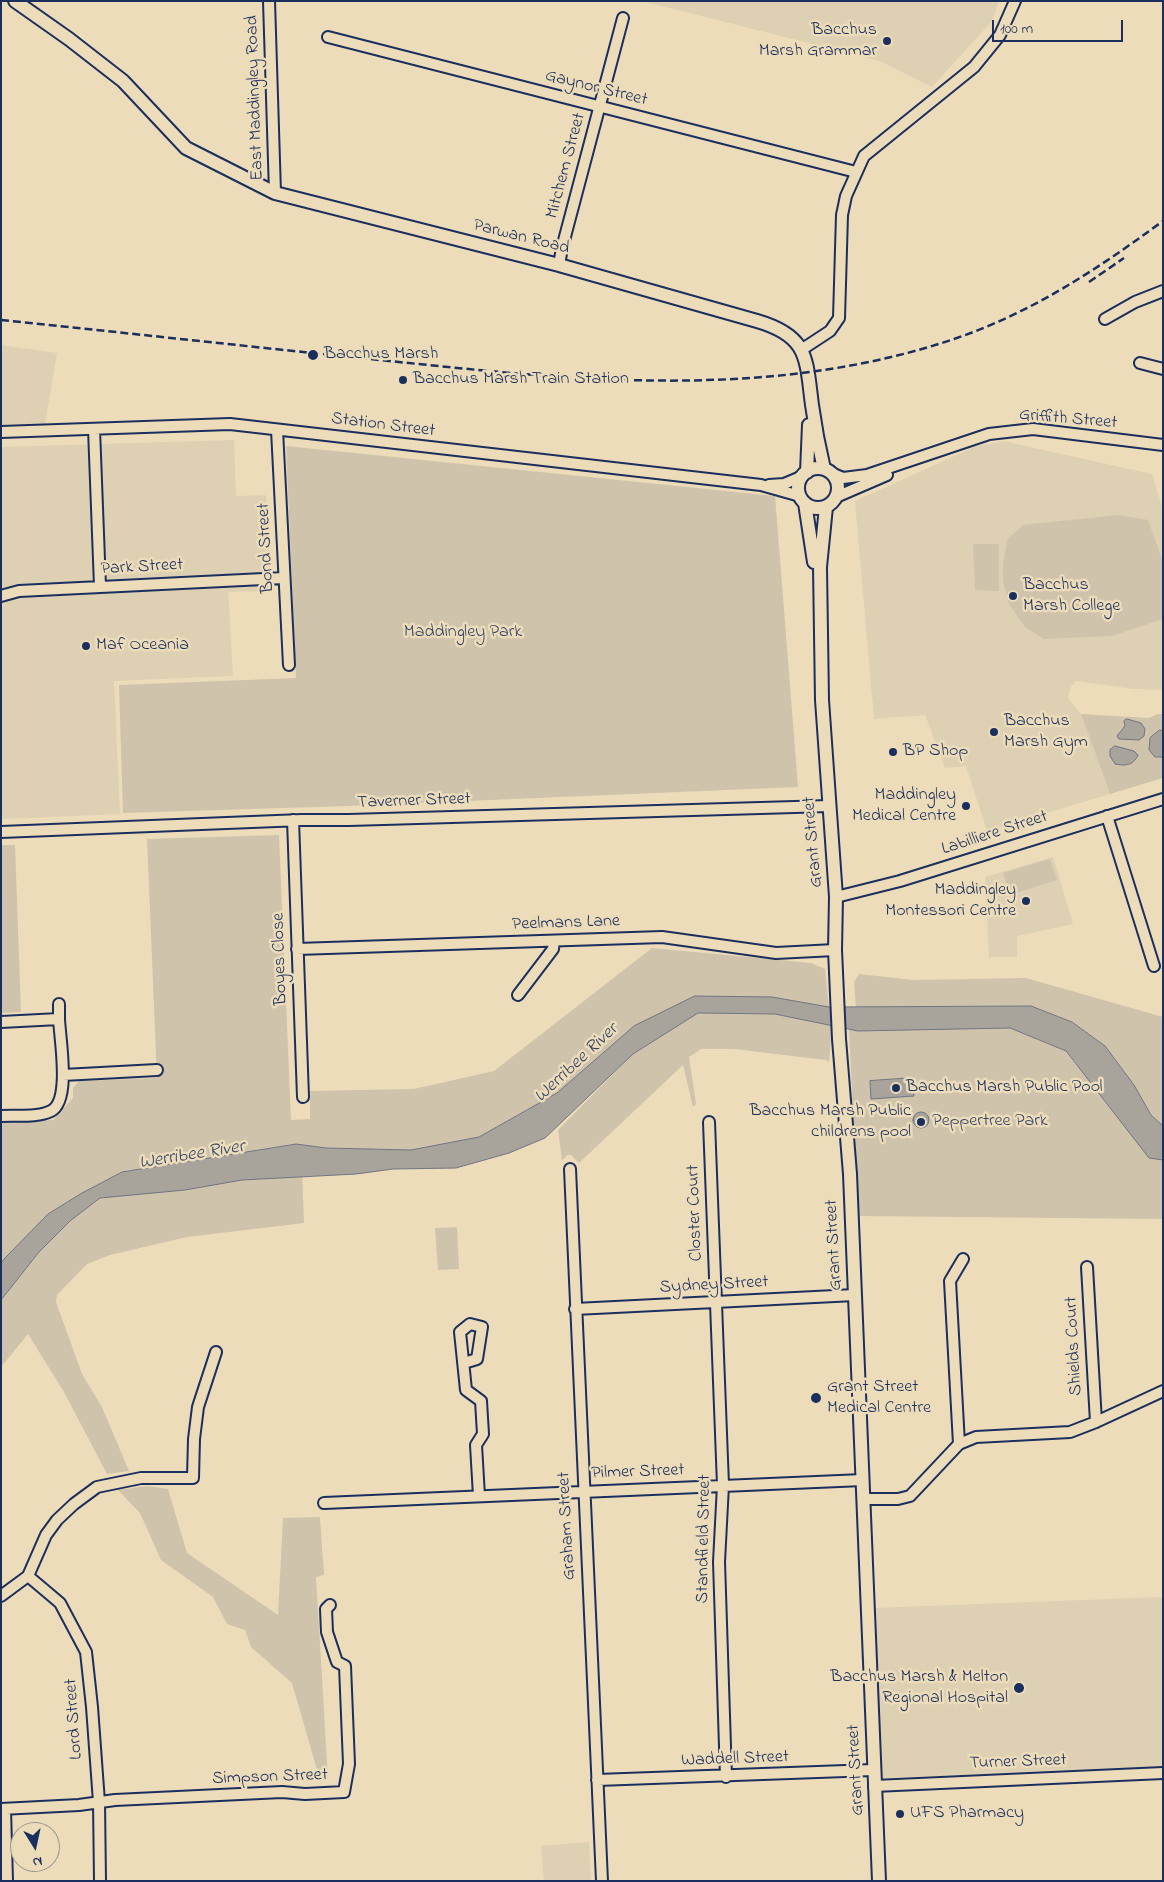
<!DOCTYPE html>
<style>
body{margin:0}
#map{position:relative;width:1164px;height:1882px;overflow:hidden;background:#eddcb9;font-family:"Indie Flower",sans-serif}
canvas{display:block}
.frame{position:absolute;inset:0;border:2px solid #1b2f5e;pointer-events:none}
.north{position:absolute;left:10px;top:1822px;width:50px;height:50px;box-sizing:border-box;background:#eddcb9;border:1px solid #999795;border-radius:50%;rotate:170deg;font-size:14px;font-weight:700;line-height:20px;text-align:center;color:#1b2f5e}
.north::after{content:'';display:block;margin:auto;width:18px;height:22px;background:#1b2f5e;clip-path:polygon(50% 0,100% 100%,50% 72%,0 100%)}
.scale{position:absolute;left:992px;top:20px;width:131px;height:22px;box-sizing:border-box;border:2px solid #1b2f5e;border-top:0;padding-left:6px;font-size:15px;line-height:18px;white-space:nowrap;color:#1b2f5e;-webkit-text-stroke:4px #eddcb9;paint-order:stroke}
</style>
<div id="map">
<canvas width="1164" height="1882"></canvas>
<div class="frame"></div>
<div class="north">N</div>
<div class="scale">100 m</div>
</div>
<script>
const ctx = document.querySelector('canvas').getContext('2d');
ctx.lineJoin = 'round';
function fillPath(path, color) {
  ctx.fillStyle = color;
  ctx.fill(path, 'evenodd');
}
function trace(path, color, width, dash) {
  ctx.strokeStyle = color;
  ctx.lineWidth = width;
  ctx.lineCap = dash ? 'butt' : 'round';
  ctx.setLineDash(dash || []);
  ctx.stroke(path);
}
function drawText(font, color, halo, rows, align = 'center') {
  ctx.font = font + ' "Indie Flower",sans-serif';
  ctx.lineWidth = 5;
  ctx.setLineDash([]);
  ctx.textBaseline = 'middle';
  ctx.strokeStyle = halo;
  ctx.fillStyle = color;
  for (const [text, x, y, turn = 0] of rows) {
    ctx.save();
    ctx.translate(x, y);
    ctx.rotate((+turn || 0) * Math.PI / 180);
    ctx.textAlign = isNaN(turn) ? turn : align;
    if (halo) ctx.strokeText(text, 0, 0);
    ctx.fillText(text, 0, 0);
    ctx.restore();
  }
}
fillPath(new Path2D(`
 M642 1H999L992 21 932 87 880 61Z
 M1 345 57 353 45 424 1 425Z
 M234 440 236 496 266 495 272 591 228 592 233 676 114 681 120 814 1 819V447Z
 M1003 441 1152 474 1163 510V690L1134 689 1076 681 1071 686 1068 698 1081 714 1110 794 987 831 966 766 945 768 925 715 874 719 855 501 974 447Z
 M1053 857 1073 924 1017 936V957H989L985 877Z
 M1163 1597V1768L879 1778 873 1608Z
 M589 1842 591 1881H544L541 1846Z`), '#ded0b3');
fillPath(new Path2D(`
 M286 446 775 496 798 787 348 806 123 813 119 685 296 678Z
 M1119 515 1148 520 1163 562V619L1112 636 1044 639 1025 627 1009 604 1003 581V564L1007 540 1023 525Z
 M973 544H999V591L975 590Z
 M1081 714 1149 718 1158 714H1163V778L1110 794Z
 M279 835 291 1120 310 1119V1091L414 1089 494 1071 652 948 811 963 825 969 829 1007 772 997 634 1026 557 1093 479 1137 411 1150 326 1148 293 1144 122 1172 82 1193 48 1214 1 1263V1122L53 1120 73 1098V1088L79 1081 157 1078 147 839Z
 M1 845H15L21 1012 1 1013Z
 M1050 859 1057 880 1010 895 1003 873Z
 M859 974 913 980 1026 978 1163 1017V1126L1151 1115 1134 1085 1105 1046 1072 1022 1031 1006 856 1008 854 982Z
 M698 1013 775 1014 832 1024 829 1062 826 1060 734 1049H701L689 1057 696 1104 693 1107 683 1065 579 1163 571 1155H567L562 1161 558 1130 633 1054Z
 M1009 1028 1065 1051 1104 1100 1163 1160V1219L858 1216 849 1029Z
 M302 1169 304 1223 187 1237 110 1255 87 1264 57 1295 56 1302 82 1374 102 1407 129 1471 107 1474 64 1392 28 1334 1 1367V1300L39 1252 70 1221 100 1198Z
 M457 1227 459 1269 438 1270 435 1228Z
 M147 1486 168 1489 187 1553 278 1615 283 1518 320 1517 324 1575 316 1577 328 1779 320 1780 292 1683 251 1647 245 1630 227 1624 213 1597 161 1560 140 1513 118 1490Z`), '#cfc3ac');
const water = new Path2D(`
 M1127 719 1141 723 1145 729 1144 736 1139 740 1119 739 1117 736 1125 726 1124 721Z
 M1160 730 1163 731V757H1155L1149 750 1150 738Z
 M1115 746 1134 751 1138 755C1133 766 1125 766 1115 764L1110 756V750Z
 M695 996 772 997 829 1007 1031 1006 1072 1022 1105 1046 1134 1085 1151 1115 1163 1126V1160L1149 1158 1066 1051 1010 1028 858 1031 775 1014 698 1013 633 1054 545 1138 509 1153 456 1168 393 1169 356 1174 242 1180 185 1190 100 1198 70 1221 39 1252 1 1300V1263L5 1258 48 1214 82 1193 122 1172 296 1144 326 1148 411 1150 479 1137 557 1093 634 1026Z
 M913 1078 914 1096 871 1099 870 1081Z
 M913 1120a8 8 0 1 1 16 0a8 8 0 1 1-16 0Z`);
fillPath(water, '#a8a39b');
trace(water, '#707583', 1);
const minor = new Path2D(`
 M269 1 275 193
 M328 37 856 172
 M559 265 562 248 623 18
 M1105 319 1135 302 1163 291
 M801 350 830 331 839 318 842 215 846 196 864 156 974 67 1000 35 1015 1
 M1140 363 1163 369
 M94 429 100 586
 M277 430 289 665
 M1 432 230 424 761 485 800 496
 M829 472 843 478 867 475 989 434 1033 429 1163 445
 M769 485 784 484 803 476
 M836 497 887 475
 M1 596 19 591 284 578
 M1107 816 1154 966
 M293 820 303 1097
 M1 832 302 820H349L829 806
 M836 897 900 881 1163 799
 M297 949 662 937 776 953 835 950
 M518 995 553 949 554 941
 M59 1004V1019
 M1 1022 59 1019C60 1040 71 1101 51 1111 37 1118 16 1115 1 1116
 M63 1075 157 1070
 M709 1122 723 1485 719 1562 726 1777
 M570 1169 602 1881
 M1087 1267 1096 1422
 M575 1309 855 1295
 M464 1363 477 1359 482 1327 470 1324 460 1332 466 1390 481 1401 483 1434 476 1445 479 1496
 M959 1444 950 1281 963 1259
 M864 1499H898L910 1496 959 1444 976 1437 1070 1432 1096 1422 1163 1391
 M324 1503 863 1480
 M28 1576 60 1603 86 1652 92 1707 99 1802 100 1881
 M1 1596 28 1576 46 1535 57 1520 74 1504 97 1487 141 1478H193L194 1439 198 1407 216 1352
 M597 1780 873 1770
 M874 1786 1163 1773
 M1 1809 79 1805 115 1800 282 1792 305 1794 344 1792 349 1764 345 1666 337 1662 327 1632 326 1609 330 1605
 M5 1809 7 1881`);
const major = new Path2D(`
 M15 1 69 39 123 81 186 148 275 193 559 265 757 321C809 336 806 359 812 405 815 427 819 448 824 469
 M798 488a20 20 0 1 1 40 0a20 20 0 1 1-40 0Z
 M807 472 809 425
 M805 503 814 562
 M826 507 820 567 822 700 836 897 835 950 839 1039 850 1174 879 1881`);
trace(minor, '#1b2f5e', 14);
trace(major, '#1b2f5e', 16);
trace(minor, '#eddcb9', 10);
trace(major, '#eddcb9', 12);
trace(new Path2D(`
 M1089 282 1124 258
 M1 320C127 333 253 347 380 360 571 380 767 402 954 339 1033 312 1096 270 1163 221`), '#1b2f5e', 2.5, [8, 4]);
for (const [x, y, r, color] of [
 [887,41,5,"#1b2f5e"],
 [313,355,6,"#1b2f5e"],
 [403,380,5,"#1b2f5e"],
 [1013,596,5,"#1b2f5e"],
 [86,646,5,"#1b2f5e"],
 [994,732,5,"#1b2f5e"],
 [893,752,5,"#1b2f5e"],
 [966,806,5,"#1b2f5e"],
 [1026,901,5,"#1b2f5e"],
 [896,1088,5,"#1b2f5e"],
 [921,1122,5,"#1b2f5e"],
 [816,1398,6,"#1b2f5e"],
 [1019,1688,6,"#1b2f5e"],
 [900,1814,5,"#1b2f5e"]
]) {
  const dot = new Path2D();
  dot.arc(x, y, r, 0, 2 * Math.PI);
  ctx.fillStyle = color;
  ctx.fill(dot);
  trace(dot, '#eddcb9', 2);
}
drawText('18px', '#1b2f5e', '#eddcb9', [
 ["Bacchus",877,31,"right"],
 ["Marsh Grammar",877,52,"right"],
 ["Bacchus Marsh",324,355],
 ["Bacchus Marsh Train Station",413,380],
 ["Bacchus",1023,586],
 ["Marsh College",1023,607],
 ["Maf Oceania",96,646],
 ["Bacchus",1004,722],
 ["Marsh Gym",1004,743],
 ["BP Shop",903,752],
 ["Maddingley",956,796,"right"],
 ["Medical Centre",956,817,"right"],
 ["Maddingley",1016,891,"right"],
 ["Montessori Centre",1016,912,"right"],
 ["Bacchus Marsh Public Pool",906,1088],
 ["Bacchus Marsh Public",911,1112,"right"],
 ["childrens pool",911,1133,"right"],
 ["Grant Street",827,1388],
 ["Medical Centre",827,1409],
 ["Bacchus Marsh & Melton",1008,1678,"right"],
 ["Regional Hospital",1008,1699,"right"],
 ["UFS Pharmacy",910,1814]
], 'left');
drawText('18px', '#1b2f5e', '#eddcb9', [
 ["Gaynor Street",596,89,14],
 ["East Maddingley Road",256,98,-92],
 ["Mitchem Street",567,166,-75],
 ["Parwan Road",521,238,14],
 ["Griffith Street",1068,420,5],
 ["Station Street",383,426,7],
 ["Bond Street",267,548,-93],
 ["Park Street",142,568,-3],
 ["Taverner Street",414,802,-2],
 ["Labilliere Street",995,834,-18],
 ["Grant Street",814,842,-95],
 ["Peelmans Lane",566,924,-2],
 ["Boyes Close",281,959,-92],
 ["Closter Court",696,1213,-92],
 ["Grant Street",835,1245,-93],
 ["Sydney Street",714,1286,-3],
 ["Shields Court",1075,1346,-93],
 ["Pilmer Street",638,1473,-2],
 ["Graham Street",568,1526,-93],
 ["Standfield Street",705,1539,-89],
 ["Lord Street",75,1719,-94],
 ["Waddell Street",735,1760,-2],
 ["Turner Street",1018,1763,-2],
 ["Grant Street",857,1770,-93],
 ["Simpson Street",270,1778,-2]
]);
drawText('18px', '#36456a', '#eddcb9', [
 ["Maddingley Park",463,633],
 ["Peppertree Park",990,1122]
]);
drawText('italic 19px', '#37466a', '#eddcb9', [
 ["Werribee River",577,1064,-43],
 ["Werribee River",192,1156,-9]
]);
</script>
